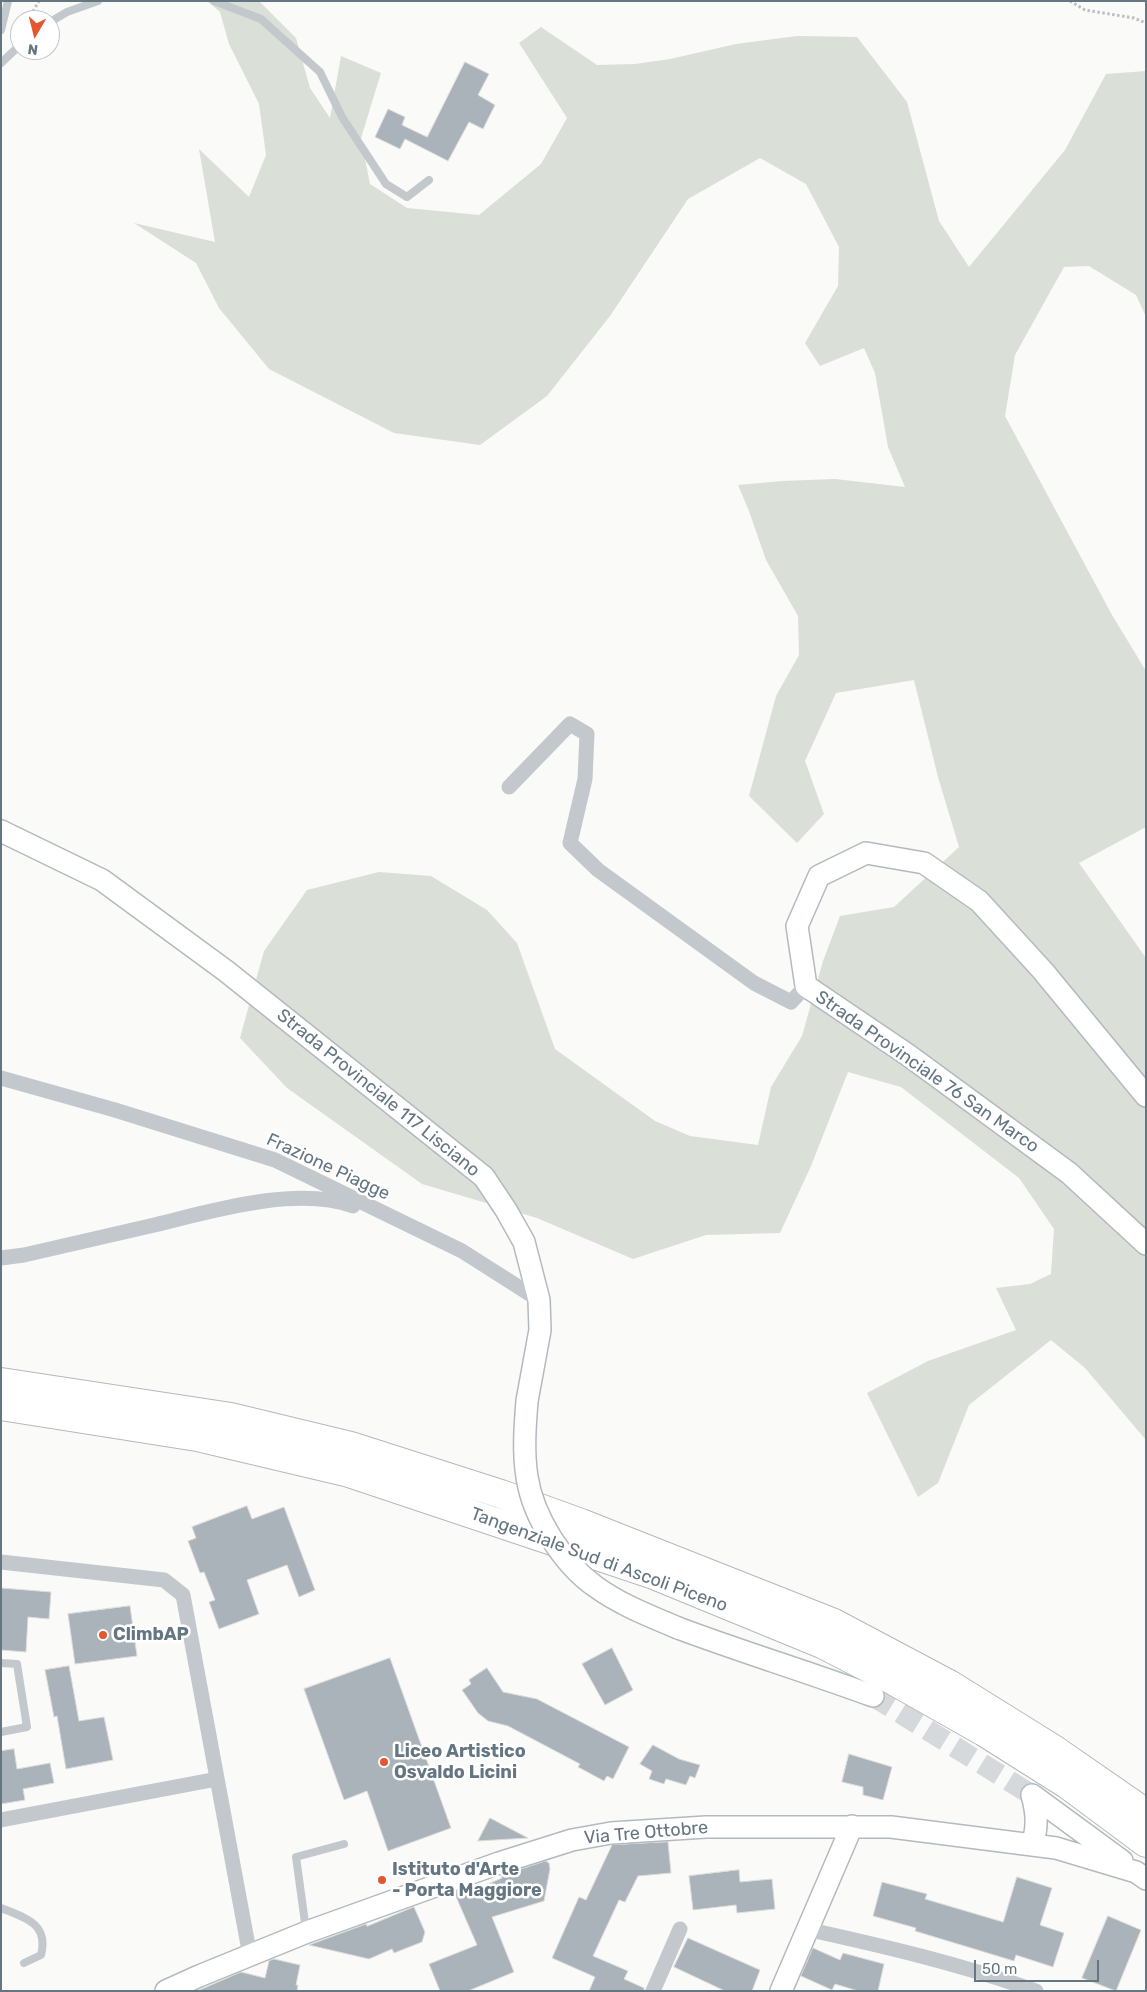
<!DOCTYPE html>
<style>
body{margin:0}
#map{position:relative;width:1147px;height:1992px;overflow:hidden;background:#fafaf8;font-family:Rubik,sans-serif}
canvas{display:block}
.frame{position:absolute;inset:0;border:2px solid #657683;pointer-events:none}
.north{position:absolute;left:10px;top:10px;width:50px;height:50px;box-sizing:border-box;background:#fff;border:1px solid #c1c8cd;border-radius:50%;rotate:188deg;font-size:14px;font-weight:700;line-height:20px;text-align:center;color:#657683}
.north::after{content:'';display:block;margin:auto;width:18px;height:22px;background:#e4572e;clip-path:polygon(50% 0,100% 100%,50% 72%,0 100%)}
.scale{position:absolute;left:974px;top:1960px;width:125px;height:22px;box-sizing:border-box;border:2px solid #657683;border-top:0;padding-left:6px;font-size:15px;line-height:18px;white-space:nowrap;color:#657683;-webkit-text-stroke:4px #fff;paint-order:stroke}
</style>
<div id="map">
<canvas width="1147" height="1992"></canvas>
<div class="frame"></div>
<div class="north">N</div>
<div class="scale">50 m</div>
</div>
<script>
const ctx = document.querySelector('canvas').getContext('2d');
ctx.lineJoin = 'round';
function fillPath(path, color) {
  ctx.fillStyle = color;
  ctx.fill(path, 'evenodd');
}
function trace(path, color, width, dash) {
  ctx.strokeStyle = color;
  ctx.lineWidth = width;
  ctx.lineCap = dash ? 'butt' : 'round';
  ctx.setLineDash(dash || []);
  ctx.stroke(path);
}
function drawText(font, color, halo, rows, align = 'center') {
  ctx.font = font + ' Rubik,sans-serif';
  ctx.lineWidth = 5;
  ctx.setLineDash([]);
  ctx.textBaseline = 'middle';
  ctx.strokeStyle = halo;
  ctx.fillStyle = color;
  for (const [text, x, y, turn = 0] of rows) {
    ctx.save();
    ctx.translate(x, y);
    ctx.rotate((+turn || 0) * Math.PI / 180);
    ctx.textAlign = isNaN(turn) ? turn : align;
    if (halo) ctx.strokeText(text, 0, 0);
    ctx.fillText(text, 0, 0);
    ctx.restore();
  }
}
fillPath(new Path2D(`
 M207 1H259L296 38 310 88 330 118 341 56 381 73 361 138 370 184 407 208 479 215 541 164 567 118 519 43 541 27 597 65 635 64 670 59 736 44 797 36 857 37 907 102 939 221 969 267 1065 150 1106 74 1146 71V317L1136 295 1089 266 1064 267 1015 355 1005 416 1112 615 1146 671V827L1079 863 1146 958V1440L1085 1368 1051 1340 969 1405 938 1483 918 1497 867 1393 928 1361 1016 1330 996 1288 1030 1284 1051 1274 1054 1229 1019 1178 901 1087 848 1072 811 1166 780 1233 706 1235 633 1259 537 1218 422 1184 287 1088 240 1038 264 951 307 890 379 872 431 876 487 910 517 943 555 1049 655 1121 690 1136 758 1145 771 1087 802 1036 823 961 840 916 894 907 959 847 938 777 914 680 836 693 805 761 824 814 797 843 749 796 776 696 799 655 798 616 766 560 749 511 738 485 782 481 835 479 905 487 888 447 875 373 864 348 820 366 805 343 838 286 839 247 806 184 760 158 688 199 610 316 547 396 480 445 394 433 269 369 219 308 196 263 134 223 215 242 199 149 249 197 266 155 259 104 229 44 220 12Z`), '#dadfd7');
const building = new Path2D(`
 M465 62 489 74 478 95 495 105 483 129 469 122 448 161 405 139 400 149 375 137 388 109 405 117 402 125 427 137Z
 M247 1506 252 1519 284 1507 315 1590 299 1597 287 1565 247 1580 259 1614 219 1629 209 1602 215 1600 204 1572 200 1573 188 1541 196 1538 192 1527Z
 M1 1588 51 1592 49 1619 28 1617 26 1652 1 1650Z
 M130 1606 137 1656 75 1664 68 1614Z
 M612 1648 633 1690 605 1705 582 1664Z
 M390 1658 451 1828 388 1851 367 1791 344 1800 304 1689Z
 M69 1666 79 1721 104 1717 113 1760 66 1769 57 1716 54 1717 45 1670Z
 M487 1668 503 1692 537 1699 629 1747 613 1779 607 1776 604 1781 578 1767 580 1764 508 1726 488 1721 478 1713 462 1690 471 1684 469 1680Z
 M653 1745 679 1759 700 1765 695 1778 690 1776 686 1785 666 1779 664 1784 649 1779 652 1771 640 1764Z
 M14 1749 17 1769 50 1763 54 1783 23 1789 25 1800 1 1804V1751Z
 M849 1754 892 1767 883 1800 863 1795V1787L842 1782Z
 M490 1818 528 1838 478 1841Z
 M668 1842 671 1873 638 1876 625 1902 619 1900 593 1956 628 1971 624 1979 644 1988V1991H589L595 1977 552 1958 579 1897 586 1900 612 1845Z
 M546 1861 549 1863 550 1869 544 1901 492 1917 514 1972 468 1991H440L429 1964 477 1945 454 1892 474 1885 476 1889 502 1878 501 1876Z
 M739 1870 740 1882 772 1879 775 1909 737 1913 736 1905 693 1910 689 1876Z
 M1017 1877 1052 1888 1040 1925 1064 1933 1053 1967 1016 1955 1014 1961 915 1931 916 1928 873 1916 882 1882 927 1894 925 1899 1003 1922Z
 M414 1907 425 1932 422 1942 394 1953 392 1949 369 1959 309 1945 366 1924 367 1926Z
 M1108 1916 1141 1930 1116 1991 1082 1978Z
 M688 1938 760 1970 752 1991H725L674 1967Z
 M813 1948 840 1960 843 1953 884 1964 878 1991H858L835 1984 832 1990 801 1976Z
 M274 1959 300 1965 296 1985H298L297 1991H197L241 1972 265 1978 269 1961Z`);
fillPath(building, '#aab3b9');
trace(building, '#dcdcda', 1);
trace(new Path2D(`
 M873 1696 1032 1795`), '#d5d9db', 21, [21, 11]);
const secondary = new Path2D(`
 M1 831 102 880 226 971 484 1177 506 1210 524 1242 539 1300 540 1330 527 1401
 M1146 1096 1043 971 979 901 924 863 866 853 819 876 797 926 806 986 908 1055 1069 1173 1146 1244
 M678 1628C742 1652 808 1672 873 1696
 M1032 1795 1122 1861
 M1032 1795C1037 1813 1038 1827 1032 1845
 M166 1991 199 1976 307 1932 499 1863 572 1840 611 1833 706 1827H891L1056 1848 1136 1872 1146 1879
 M781 1991 852 1826`);
const highway = new Path2D(`
 M1 1382 231 1417 351 1446 501 1494 581 1523 834 1623 949 1684 1055 1750 1146 1813
 M1 1406 197 1437 349 1473 654 1575 822 1644 892 1680 984 1732 1068 1785 1146 1843`);
trace(secondary, '#b3babf', 24);
trace(highway, '#b4b9bd', 30);
trace(new Path2D(`
 M1070 1 1085 10 1134 18 1146 23
 M28 20 39 1`), '#bbbfc2', 3, [2.5, 2.5]);
trace(new Path2D(`
 M214 1 261 19 320 72 342 117 386 184 407 197 429 180
 M50 22 67 12 98 1
 M1 30 8 1
 M1 63 20 45
 M1 1663 17 1664 27 1727 1 1732
 M1 1908C26 1918 49 1924 41 1955L24 1963
 M306 1930 296 1857 344 1844`), '#c3c8cc', 8);
trace(new Path2D(`
 M509 787 570 724 587 734 585 779 570 843 598 870 754 983 791 1002 806 986
 M1 1078 115 1110 275 1160 462 1251 539 1300
 M1 1258 24 1255C66 1245 108 1236 150 1226 209 1212 295 1185 353 1206
 M1 1562 164 1580 183 1595 250 1956
 M1 1820 217 1779
 M806 1929C883 1946 961 1964 1036 1991
 M653 1991 680 1929`), '#c3c8cc', 15);
trace(secondary, '#fff', 21);
trace(highway, '#fff', 28);
const secondaryBridge = new Path2D(`
 M527 1401C525 1426 523 1452 527 1477 533 1517 563 1564 596 1587 621 1605 650 1616 678 1628`);
trace(secondaryBridge, '#b3babf', 24, []);
trace(secondaryBridge, '#fff', 21);
for (const [x, y, r, color] of [
 [103,1635,5,"#e4572e"],
 [384,1762,5,"#e4572e"],
 [382,1880,5,"#e4572e"]
]) {
  const dot = new Path2D();
  dot.arc(x, y, r, 0, 2 * Math.PI);
  ctx.fillStyle = color;
  ctx.fill(dot);
  trace(dot, '#fff', 2);
}
drawText('18px', '#657683', '#fff', [
 ["Strada Provinciale 76 San Marco",927,1072,35],
 ["Strada Provinciale 117 Lisciano",378,1093,39],
 ["Frazione Piagge",328,1167,25],
 ["Tangenziale Sud di Ascoli Piceno",599,1560,20],
 ["Via Tre Ottobre",646,1833,-5]
]);
drawText('bold 18px', '#657683', '#fff', [
 ["ClimbAP",113,1635],
 ["Liceo Artistico",394,1752],
 ["Osvaldo Licini",394,1773],
 ["Istituto d'Arte",392,1870],
 ["- Porta Maggiore",392,1891]
], 'left');
</script>
